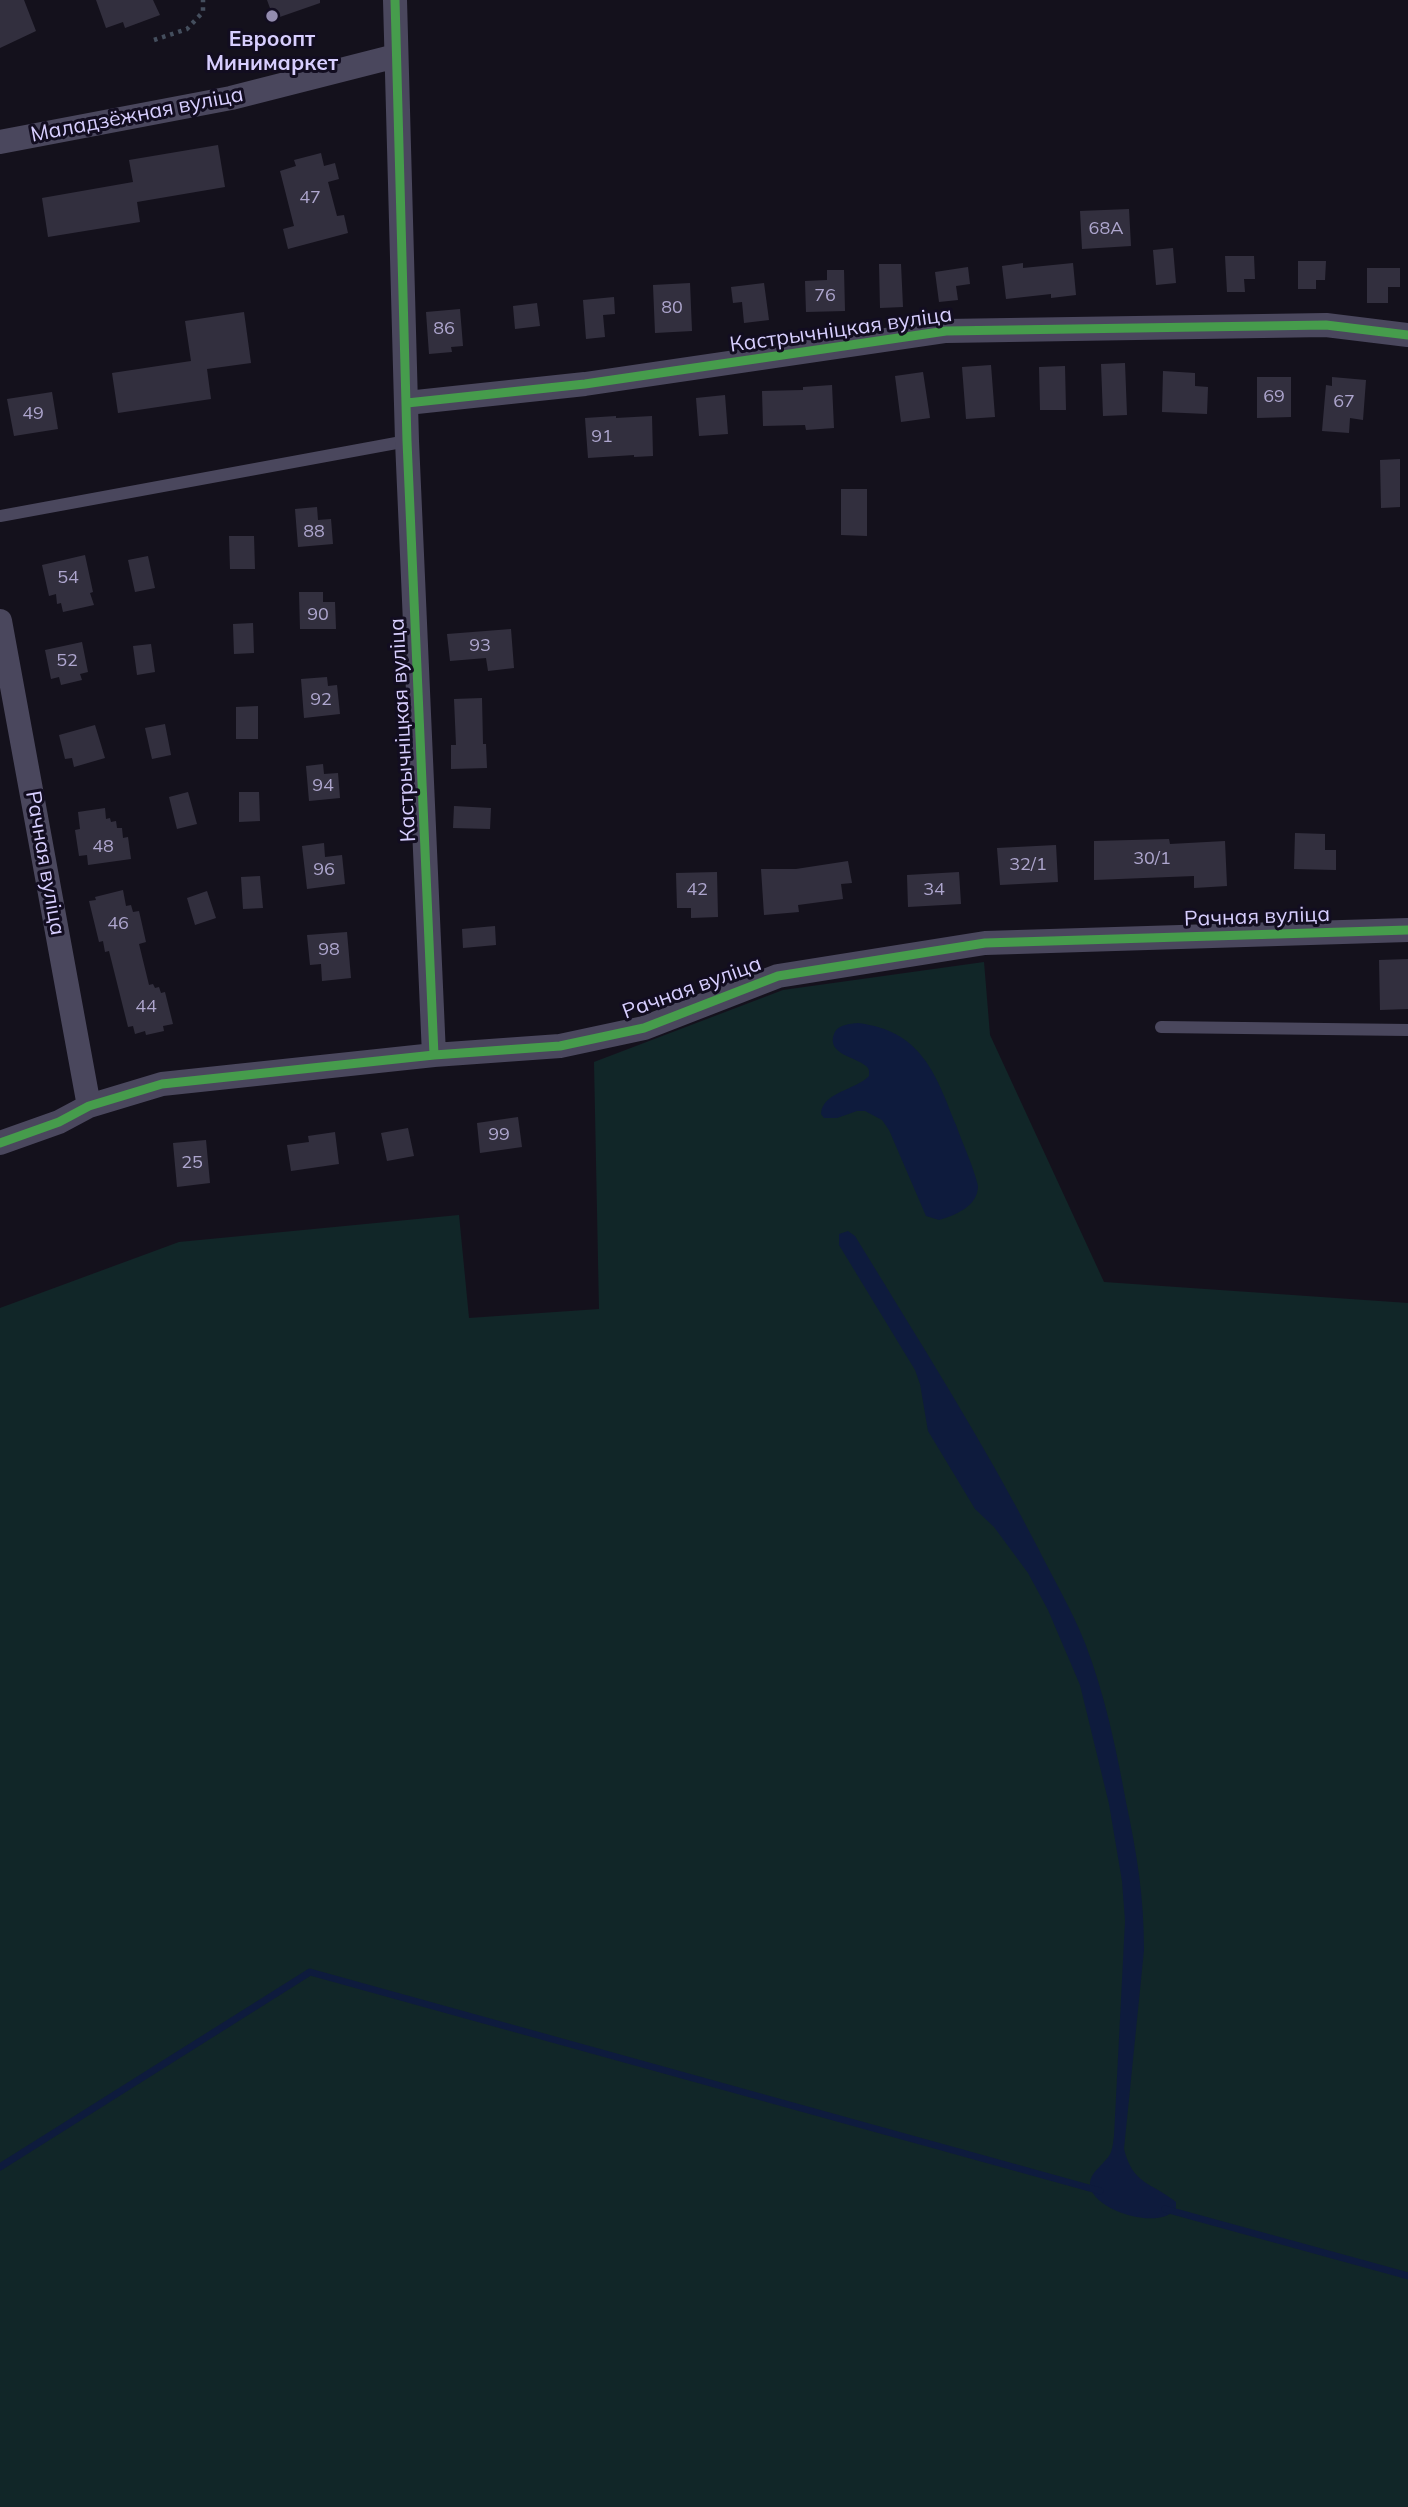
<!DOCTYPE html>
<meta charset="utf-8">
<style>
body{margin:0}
canvas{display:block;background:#14111c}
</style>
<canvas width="1408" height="2507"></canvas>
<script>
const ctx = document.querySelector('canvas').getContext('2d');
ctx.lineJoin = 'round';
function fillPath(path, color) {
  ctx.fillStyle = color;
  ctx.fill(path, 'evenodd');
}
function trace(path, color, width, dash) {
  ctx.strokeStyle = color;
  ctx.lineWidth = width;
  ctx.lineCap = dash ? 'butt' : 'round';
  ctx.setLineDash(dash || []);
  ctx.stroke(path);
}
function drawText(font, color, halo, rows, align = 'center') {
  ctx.font = font + ' Mulish,sans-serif';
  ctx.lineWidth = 6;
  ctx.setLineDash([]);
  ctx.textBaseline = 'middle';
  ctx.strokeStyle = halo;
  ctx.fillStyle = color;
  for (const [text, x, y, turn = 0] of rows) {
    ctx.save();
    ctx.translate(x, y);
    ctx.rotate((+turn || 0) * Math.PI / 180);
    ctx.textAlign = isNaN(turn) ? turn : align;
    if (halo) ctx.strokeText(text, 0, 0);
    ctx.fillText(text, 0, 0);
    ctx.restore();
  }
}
fillPath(new Path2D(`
 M984 962 990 1035 1104 1282 1408 1303V2507H0V1308L179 1242 459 1215 469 1318 599 1309 594 1062 783 990Z`), '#112628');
fillPath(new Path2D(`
 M858 1023C921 1031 935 1072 956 1125 963 1145 973 1165 978 1186 978 1206 956 1215 939 1220L926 1216 889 1130 882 1120 865 1111H857L837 1118H824L821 1114C822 1092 856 1090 869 1076 869 1071 870 1070 866 1066 856 1057 826 1054 834 1034 838 1024 850 1024 858 1023Z
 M848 1231 855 1236C918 1339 983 1441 1038 1548 1054 1580 1072 1610 1085 1643 1105 1695 1116 1748 1126 1802 1137 1854 1144 1897 1144 1950L1124 2149C1133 2185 1151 2182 1176 2202V2208C1161 2232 1090 2210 1090 2184 1090 2171 1106 2164 1111 2152 1113 2147 1113 2141 1114 2136L1125 1921 1122 1881 1109 1804 1080 1685 1048 1610 1028 1573 994 1527 975 1509 928 1431 920 1384 915 1370 839 1245V1234Z`), '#0e1b3d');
trace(new Path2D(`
 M0 2167 310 1972 1100 2191
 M1165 2209 1408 2276`), '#0e1b3d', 7);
fillPath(new Path2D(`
 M0 0H24L36 31 0 48Z
 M96 0H153L160 15 125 28 123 22 106 28Z
 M267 0H320V3L274 19Z
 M218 145 225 187 137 202 140 222 48 237 42 198 133 182 129 160Z
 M321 153 324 166 335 163 339 179 328 182 337 216 344 215 348 233 288 249 283 229 294 226 280 171 296 166 294 160Z
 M1129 209 1131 246 1082 249 1080 211Z
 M1173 248 1176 283 1156 285 1153 250Z
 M1225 256H1254L1255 279H1244L1245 292H1227Z
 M1298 261H1326L1325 280H1316V289H1298Z
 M1023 263V268L1073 263 1076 295 1051 298V294L1006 299 1002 266Z
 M879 264H901L903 307 880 308Z
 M968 267 970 284 956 286 958 300 939 302 935 272Z
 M1367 268H1400V287H1388V303H1367Z
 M827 270H844L845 311 806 312 805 281 827 280Z
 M690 283 692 331 655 333 653 285Z
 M764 283 769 320 744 323 742 302 733 303 731 287Z
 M614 297 615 314 603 315 605 337 586 339 583 300Z
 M537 303 540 326 515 329 513 306Z
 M460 309 463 346 451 347 452 352 429 354 426 312Z
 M244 312 251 363 207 369 211 399 118 413 112 373 191 361 185 321Z
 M1125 363 1127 415 1103 416 1101 364Z
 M991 365 995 417 966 419 962 367Z
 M1065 366 1066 410H1040L1039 367Z
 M1163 371 1195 373V386L1208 387 1207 414 1162 412Z
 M923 372 930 418 901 422 895 376Z
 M1257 377H1291V417L1257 418Z
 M1332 377 1366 380 1363 420 1350 418 1349 433 1322 431 1326 385 1332 386Z
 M832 385 834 428 806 430 805 425 763 426 762 391 803 390V387Z
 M52 392 58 429 14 436 7 399Z
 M725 395 728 434 699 436 696 398Z
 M616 416V418L652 416 653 456 634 457V455L588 458 585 418Z
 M1400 459V507L1381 508 1380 460Z
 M841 489H867V536L841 535Z
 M317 507 318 520 331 519 333 544 298 547 295 509Z
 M229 536H254L255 569H230Z
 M85 555 93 592 90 593 94 605 63 612 61 603 57 604 56 594 49 596 42 565Z
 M148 556 155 588 135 592 128 560Z
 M299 592H323V602H335L336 629H300Z
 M253 623 254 653 234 654 233 624Z
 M511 629 514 668 488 671 486 658 450 661 447 634Z
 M82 642 88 672 80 674 82 680 61 685 59 677 51 679 45 650Z
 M151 644 155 672 137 675 133 646Z
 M327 677 328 686 337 685 340 714 304 718 301 679Z
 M482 698 483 744H486L487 768 451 769V745H456L454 699Z
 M258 706V739H236V707Z
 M165 724 171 755 152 759 145 728Z
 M95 725 105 758 74 767 72 758 65 759 59 735Z
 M323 764 324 774 338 773 340 798 309 801 306 766Z
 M188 792 197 824 177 829 169 797Z
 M239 792H259L260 821 239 822Z
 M454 806 491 808 490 829 453 828Z
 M105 808 106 819 110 818 111 822 116 821 117 828H122L123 838 128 837 131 859 88 865 87 855 79 856 75 830 80 829 78 812Z
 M1295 833 1325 834V850H1336V870L1294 869Z
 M1169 839 1170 844 1225 841 1227 886 1194 888V876L1094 880V841Z
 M324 843 325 857 342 855 345 884 307 889 302 846Z
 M1056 845 1058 882 1000 885 997 848Z
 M848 861 852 883 841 884 843 899 798 905 799 912 764 915 761 869H796Z
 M717 872 718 917 691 918V908H677L676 873Z
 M959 872 961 904 908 907 907 875Z
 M260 876 263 908 243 909 241 877Z
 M123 890 126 906 131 905 133 912 139 911 146 942 139 944 149 985 153 984 155 988 159 987 161 993 165 992 173 1024 163 1026 164 1031 146 1035 145 1031 135 1034 133 1026 128 1027 109 951 105 952 103 941 99 942 89 901 96 900 95 897Z
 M207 891 216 918 195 925 187 898Z
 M495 926 496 945 463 948 462 929Z
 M347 932 351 978 322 981 321 964 310 965 307 935Z
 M1408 959V1009L1380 1010 1379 960Z
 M518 1117 522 1147 480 1153 477 1123Z
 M408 1128 414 1156 387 1161 381 1133Z
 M335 1132 339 1164 291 1171 287 1145 309 1142 308 1136Z
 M206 1140 210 1183 177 1187 173 1143Z`), '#322f3e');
trace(new Path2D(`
 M154 40 187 29 203 12V0`), '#444e5d', 4.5, [3.5, 5]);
trace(new Path2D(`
 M0 516 407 441
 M1161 1027 1408 1030`), '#4a475d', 12);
trace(new Path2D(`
 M395 0 407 441 434 1055
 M0 142 231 98 396 56
 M407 403 585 384 946 331 1326 325 1408 335
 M0 621 89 1106
 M0 1143 59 1122 89 1106 162 1084 434 1055 560 1046 644 1028 778 976 985 943 1408 930`), '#4a475d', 24);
trace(new Path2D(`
 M395 0 407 441 434 1055
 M407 403 585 384 946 331 1326 325 1408 335
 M0 1143 59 1122 89 1106 162 1084 434 1055 560 1046 644 1028 778 976 985 943 1408 930`), '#469c4c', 9);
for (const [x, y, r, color] of [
 [272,16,7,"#938caf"]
]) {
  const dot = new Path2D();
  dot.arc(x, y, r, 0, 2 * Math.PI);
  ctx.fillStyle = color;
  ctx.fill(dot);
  trace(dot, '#120d20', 2.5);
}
drawText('18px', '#aea6ce', null, [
 ["47",310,198],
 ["68А",1106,229],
 ["76",825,296],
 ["80",672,308],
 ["86",444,329],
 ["69",1274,397],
 ["67",1344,402],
 ["49",33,414],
 ["91",602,437],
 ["88",314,532],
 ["54",68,578],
 ["90",318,615],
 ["93",480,646],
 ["52",67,661],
 ["92",321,700],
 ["94",323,786],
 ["48",103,847],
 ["30/1",1152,859],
 ["32/1",1028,865],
 ["96",324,870],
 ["42",697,890],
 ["34",934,890],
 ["46",118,924],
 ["98",329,950],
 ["44",146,1007],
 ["99",499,1135],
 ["25",192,1163]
]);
drawText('bold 21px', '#d7cefe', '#120d20', [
 ["Евроопт",272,40],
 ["Минимаркет",272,64]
]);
drawText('21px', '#d7cefe', '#120d20', [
 ["Маладзёжная вуліца",137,115,-11],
 ["Кастрычніцкая вуліца",841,330,-8],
 ["Кастрычніцкая вуліца",403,730,-93],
 ["Рачная вуліца",45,863,80],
 ["Рачная вуліца",1257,917,-2],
 ["Рачная вуліца",692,988,-20]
]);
</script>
